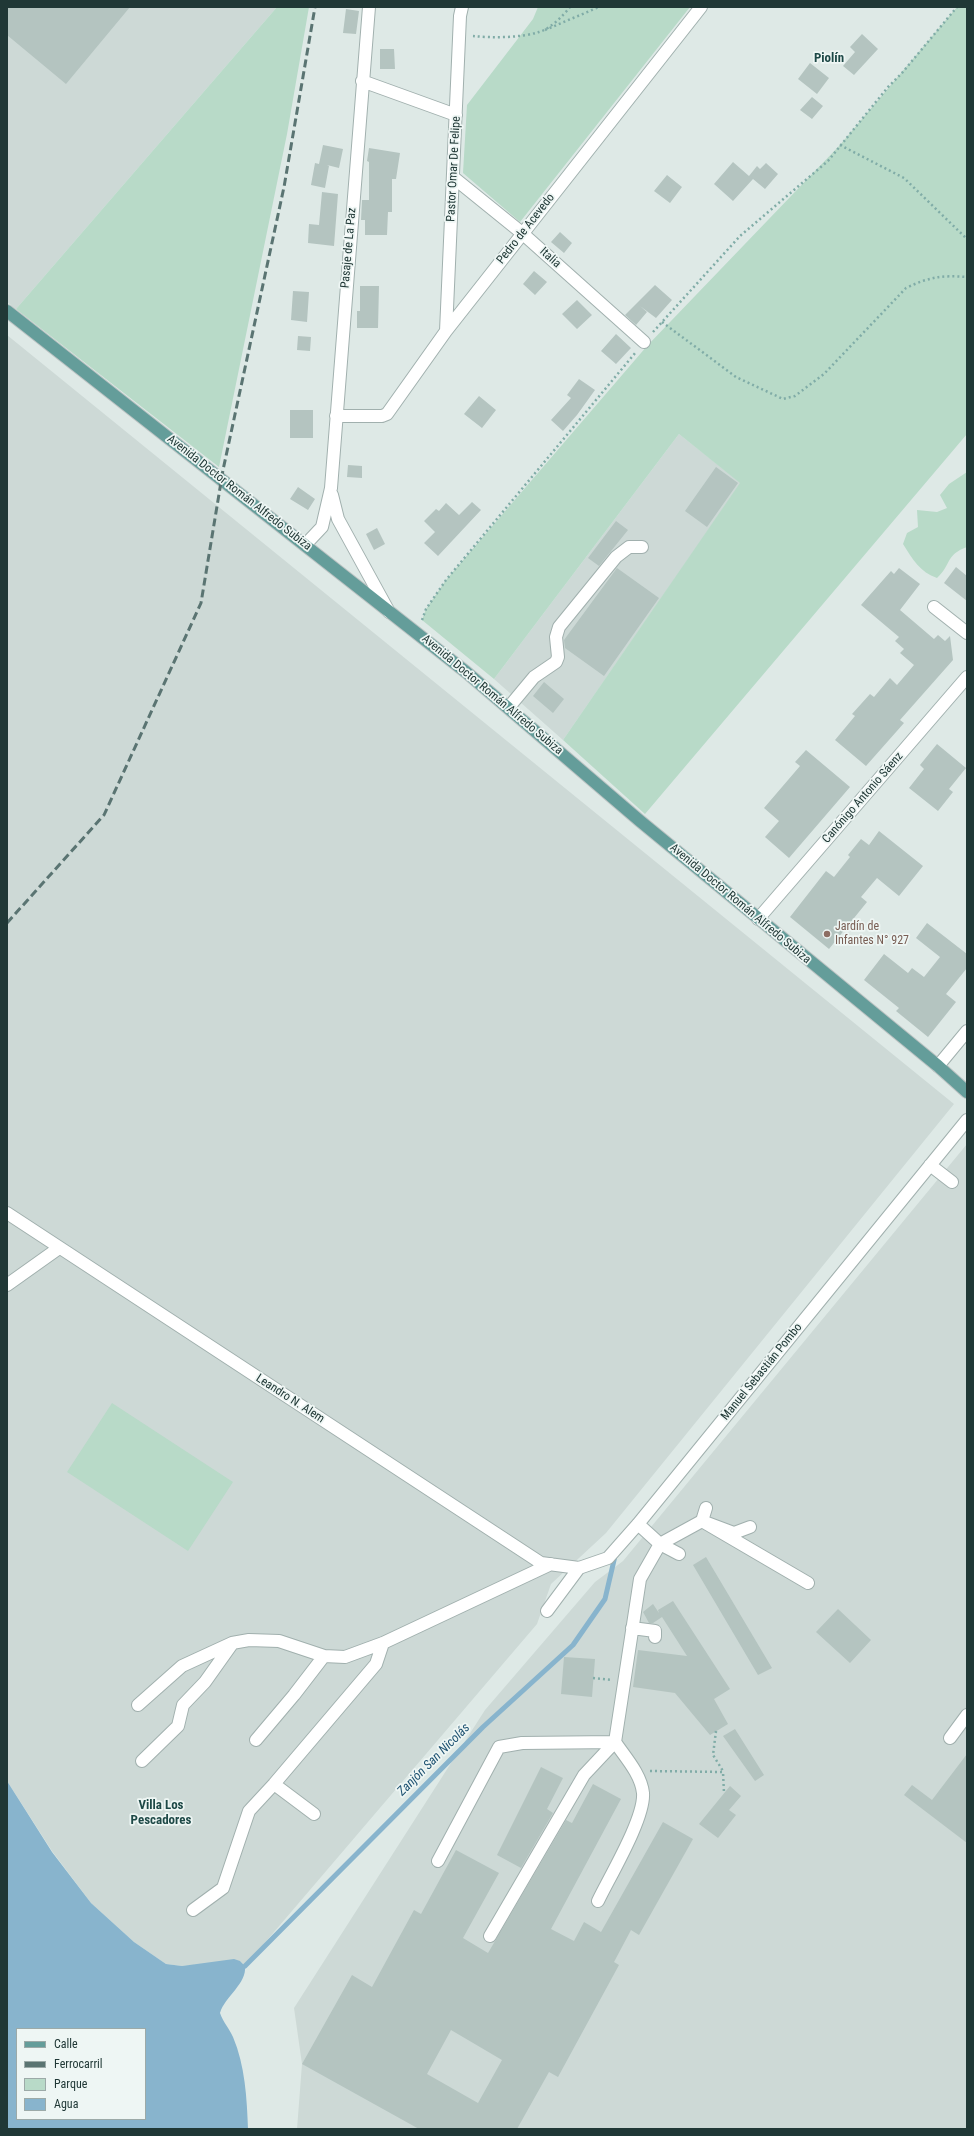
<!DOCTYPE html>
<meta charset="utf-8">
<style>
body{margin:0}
#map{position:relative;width:974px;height:2136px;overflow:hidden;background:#dee9e6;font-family:"Roboto Condensed",sans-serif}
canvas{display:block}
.frame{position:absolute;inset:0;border:8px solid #203836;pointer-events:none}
.legend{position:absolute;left:16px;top:2028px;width:130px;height:92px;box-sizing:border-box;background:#eef6f4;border:1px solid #9caaa8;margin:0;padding:5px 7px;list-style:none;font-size:12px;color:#203836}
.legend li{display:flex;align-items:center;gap:8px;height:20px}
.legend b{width:20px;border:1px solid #9caaa8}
</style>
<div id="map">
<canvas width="974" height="2136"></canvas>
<div class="frame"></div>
<ul class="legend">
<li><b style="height:5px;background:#649d9a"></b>Calle</li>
<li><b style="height:5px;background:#5a7472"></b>Ferrocarril</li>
<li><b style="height:11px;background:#b8dac8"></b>Parque</li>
<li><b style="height:11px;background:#88b4cd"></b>Agua</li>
</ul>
</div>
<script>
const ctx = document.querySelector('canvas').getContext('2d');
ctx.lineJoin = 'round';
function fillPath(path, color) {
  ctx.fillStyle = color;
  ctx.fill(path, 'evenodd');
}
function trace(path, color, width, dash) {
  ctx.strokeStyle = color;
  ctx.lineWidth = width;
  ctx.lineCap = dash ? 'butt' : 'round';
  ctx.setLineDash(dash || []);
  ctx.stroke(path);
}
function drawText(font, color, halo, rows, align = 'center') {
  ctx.font = font + ' "Roboto Condensed",sans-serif';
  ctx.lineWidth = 3.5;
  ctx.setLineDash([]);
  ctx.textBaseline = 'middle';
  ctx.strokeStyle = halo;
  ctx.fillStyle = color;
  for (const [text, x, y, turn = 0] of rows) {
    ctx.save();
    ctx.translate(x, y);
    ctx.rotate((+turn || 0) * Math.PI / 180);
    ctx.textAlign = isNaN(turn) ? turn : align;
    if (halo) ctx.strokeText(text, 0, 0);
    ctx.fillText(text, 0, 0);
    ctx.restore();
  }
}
fillPath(new Path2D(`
 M7 7H277L16 309 7 302Z
 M7 335 954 1104 606 1533 551 1584 537 1624 245 1966 240 1961 182 1966 166 1964 134 1942 91 1903 52 1851 7 1781Z
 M679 434 741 483 563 740 494 679Z
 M967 1144V2129H297L302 2064 294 2008 485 1710 595 1582 623 1561Z`), '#cdd9d6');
fillPath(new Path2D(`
 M277 7H309L287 134 219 467 16 309Z
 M538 7H690L520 222 463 173 467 105 533 19Z
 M957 7H967V434L645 814 563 740 740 483 679 434 494 679 422 620 426 609 446 580 647 346 840 145Z
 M967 472V547C945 555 952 564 937 578 920 572 913 560 903 544L907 533 918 527 917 510 937 512 947 508 940 495 949 484Z
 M112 1403 233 1482 188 1551 67 1472Z`), '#b8dac8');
fillPath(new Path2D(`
 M7 1781 52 1852 91 1903 134 1942 166 1964 182 1966 234 1959 240 1961 245 1966C247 1984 225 1996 220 2013 223 2022 229 2028 233 2037 245 2065 247 2099 248 2129H7ZM17 2029H145V2119H17Z`), '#88b4cd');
trace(new Path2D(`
 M245 1966 483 1727 573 1645 605 1599 615 1556`), '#88b4cd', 5);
fillPath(new Path2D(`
 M7 7H130L66 84 7 35Z
 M346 9 359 11 356 34 343 33Z
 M862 34 878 49 854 75 843 66 855 52 850 47Z
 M380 49H394L395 69H380Z
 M810 63 829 78 817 94 798 79Z
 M812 97 823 106 812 119 800 110Z
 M323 145 343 149 339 168 327 165 329 166 325 188 311 185 315 163 319 164Z
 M369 148 400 153 396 179H392V212H388L387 235H365V220H361L362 200H369V162L367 161Z
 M733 162 749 176 757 166 760 169 766 163 778 174 765 189 753 179 733 201 714 184Z
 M667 175 682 187 670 203 654 191Z
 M322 192 338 194 334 246 308 243 309 224 319 225Z
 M560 232 572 243 564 253 551 242Z
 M534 271 547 282 535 295 523 284Z
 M655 285 672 300 656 318 640 306 647 312 636 325 625 315Z
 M360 286H379L378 328H357V311H360Z
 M293 291 309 292 307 322 291 320Z
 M577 300 592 315 577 329 562 314Z
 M616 334 631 348 616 364 601 351Z
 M298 336 311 337 310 351 297 350Z
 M579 379 595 390 577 415 563 431 551 420 571 398 567 395Z
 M479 396 496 410 482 428 464 414Z
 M290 410H313V438H290Z
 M348 465 362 466V478L347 477Z
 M716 467 738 483 707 527 685 511Z
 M298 487 315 499 308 510 290 499Z
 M472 502 481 510 438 556 424 543 435 532 424 521 436 509 439 511 446 503 459 515Z
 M616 521 628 530 599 566 588 558Z
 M377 528 385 544 374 550 366 534Z
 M956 567 967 576V601L944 583Z
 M617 568 659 598 604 676 565 648 564 640Z
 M899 568 920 584 900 610 934 639 938 635 945 641 950 636 953 660 900 720 904 723 866 766 835 740 855 716 852 714 870 694 874 697 890 678 897 685 914 665 900 653 904 649 895 641 899 637 861 605 891 571 894 574Z
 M544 682 564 699 553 713 533 696Z
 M937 744 966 768 949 789 953 792 938 811 909 788 924 769 920 765Z
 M806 750 850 787 789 858 765 837 779 821 764 808 800 766 795 762Z
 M879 831 923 866 899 896 877 878 861 897 867 902 829 949 790 917 826 871 834 877 850 857 848 855 861 839 869 845Z
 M927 923 967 954V968L946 994 956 1002 928 1037 896 1011 899 1008 864 980 884 954 908 973 912 968 924 977 940 957 916 938Z
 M706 1557 772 1668 758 1675 693 1565Z
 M673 1601 730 1689 714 1699 728 1724 710 1735 675 1693 633 1687 638 1650 687 1656 662 1617 653 1623H649L643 1612 653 1604 659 1613 658 1610Z
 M838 1609 871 1640 850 1663 816 1632Z
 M564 1657 595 1659 592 1697 561 1694Z
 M735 1729 764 1775 755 1781 723 1736Z
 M967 1754V1843L904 1795 912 1785 932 1800Z
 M541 1767 563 1778 547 1809 553 1813 521 1868 497 1855Z
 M593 1784 621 1799 551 1929 574 1941 584 1922 601 1932 663 1822 693 1839 639 1935 631 1930 614 1962 619 1965 558 2077 549 2072 517 2129H419L302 2064 352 1975 372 1987 414 1910 421 1914 456 1850 499 1873 463 1938 488 1953 566 1820 572 1823ZM451 2030 502 2060 478 2103 427 2074Z
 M730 1786 741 1796 729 1810 736 1815 718 1838 699 1824Z`), '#b4c4c0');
const minor = new Path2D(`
 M362 81 456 115
 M454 178 522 233 644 342
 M446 331 460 16 462 7
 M336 416H382L387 414 446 331 701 7
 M332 495 338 519 389 612
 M305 545 322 527 331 488 369 7
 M934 607 967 633
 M509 707 534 677 556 662 558 657 556 637 559 627 616 557 629 547H642
 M758 919 967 677
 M938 1066 967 1031
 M930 1165 952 1182
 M7 1213 541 1563 579 1568
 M7 1285 59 1248
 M706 1508 702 1521 808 1583
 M638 1524 660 1544 702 1521 734 1533 750 1527
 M547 1611 579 1568 608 1558 638 1524 967 1120
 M632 1628 655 1631V1637
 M138 1705 182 1666 232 1643 249 1640 279 1641 324 1656 345 1657 383 1643 551 1564
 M950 1738 967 1715
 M256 1740 294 1695 324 1656
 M142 1761 178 1726 183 1705 205 1682 232 1644
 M274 1784 314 1814
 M438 1861 499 1747 522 1743 615 1742
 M598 1901C610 1876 645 1818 643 1793 641 1774 625 1757 615 1742L640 1579 660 1544 679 1554
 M193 1910 223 1888 249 1811 274 1784 376 1664 383 1643
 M490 1936 584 1775 615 1742`);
const major = new Path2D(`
 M7 311 466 672 640 821 938 1066 967 1092`);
trace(minor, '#a1b0ae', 14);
trace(major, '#bcc3c3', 14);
trace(new Path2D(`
 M545 30 599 7
 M473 36C492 38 520 38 539 32 550 29 563 16 570 7
 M840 145 904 178 967 239
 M662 322 736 377 783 399 795 396 824 374 906 288C929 277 942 275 967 277
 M653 332 740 236 828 161 888 87 902 73 957 7
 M422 620 426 609 446 580 636 352
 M593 1678 612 1680
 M716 1731 713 1755 723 1771
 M650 1771 723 1772 724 1793`), '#80aca7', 2.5, [2, 3]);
trace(minor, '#fff', 12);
trace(major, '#649d9a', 12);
trace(new Path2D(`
 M7 923 104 815 201 603 223 470 284 187 315 7`), '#5a7472', 3, [8, 4]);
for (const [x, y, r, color] of [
 [827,934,4,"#8d6e63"]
]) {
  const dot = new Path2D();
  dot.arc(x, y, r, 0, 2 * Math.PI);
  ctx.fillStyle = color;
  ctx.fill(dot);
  trace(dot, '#eef6f4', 1.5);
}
drawText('12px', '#203836', '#eef6f4', [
 ["Pastor Omar De Felipe",454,169,-87],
 ["Pedro de Acevedo",526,229,-52],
 ["Pasaje de La Paz",349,248,-85],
 ["Italia",550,258,42],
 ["Avenida Doctor Román Alfredo Subiza",239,493,38],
 ["Avenida Doctor Román Alfredo Subiza",492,695,40],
 ["Canónigo Antonio Sáenz",863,798,-49],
 ["Avenida Doctor Román Alfredo Subiza",740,904,40],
 ["Manuel Sebastián Pombo",762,1372,-51],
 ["Leandro N. Alem",290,1399,33]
]);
drawText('12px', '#785e54', '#eef6f4', [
 ["Jardín de",835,927],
 ["Infantes N° 927",835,941]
], 'left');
drawText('bold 13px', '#1e4947', '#eef6f4', [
 ["Piolín",829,59],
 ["Villa Los",161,1806],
 ["Pescadores",161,1821]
]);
drawText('italic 13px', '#1e5271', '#eef6f4', [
 ["Zanjón San Nicolás",434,1760,-45]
]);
</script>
